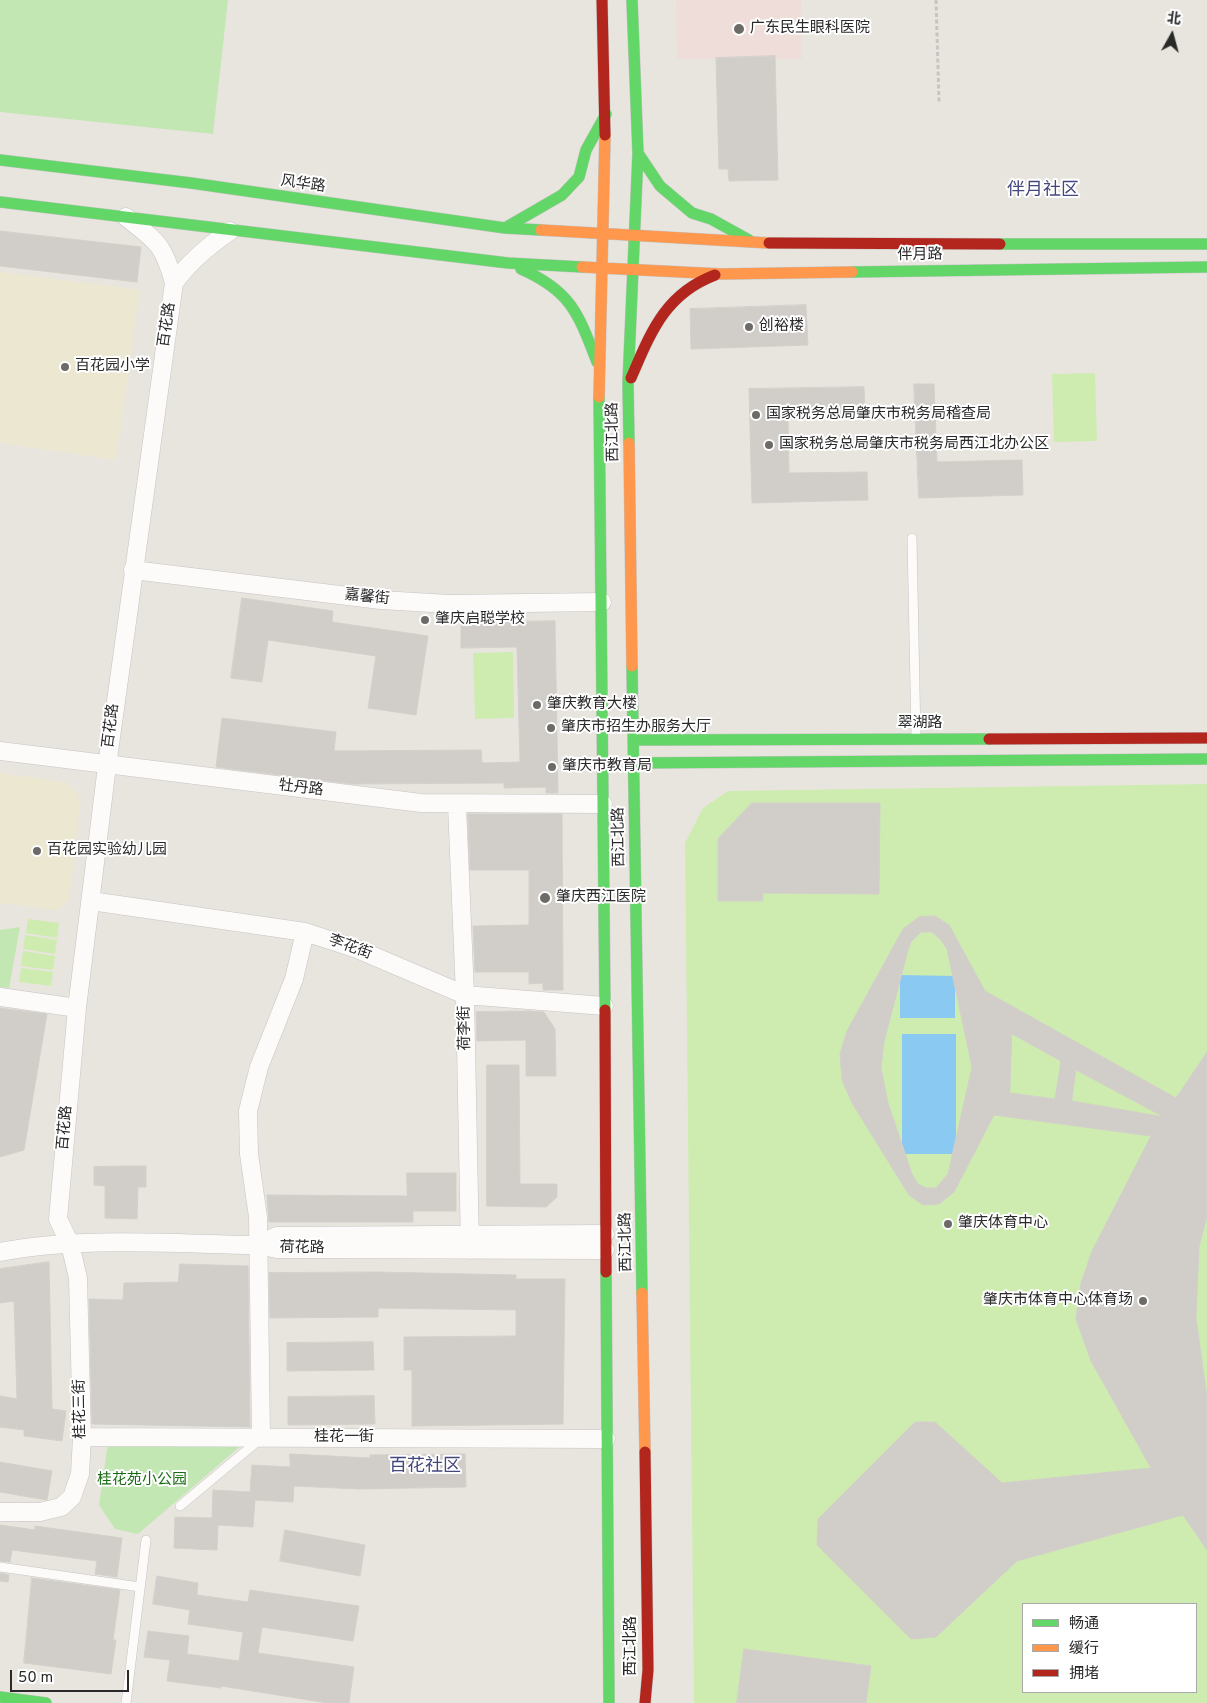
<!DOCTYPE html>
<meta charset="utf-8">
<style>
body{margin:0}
#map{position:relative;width:1207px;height:1703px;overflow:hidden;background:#e8e5de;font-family:Overpass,"Noto Sans SC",sans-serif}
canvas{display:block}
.legend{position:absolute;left:1022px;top:1603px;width:175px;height:90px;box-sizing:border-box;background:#fff;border:1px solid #a9a9a9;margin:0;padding:6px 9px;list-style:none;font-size:15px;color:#292929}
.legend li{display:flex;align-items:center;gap:10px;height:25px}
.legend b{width:25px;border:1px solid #a9a9a9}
.north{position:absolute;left:1147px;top:10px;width:50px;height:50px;-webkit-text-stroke:4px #fff;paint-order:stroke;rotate:7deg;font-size:14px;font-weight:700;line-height:20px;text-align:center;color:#292929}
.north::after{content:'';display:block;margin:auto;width:18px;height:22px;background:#292929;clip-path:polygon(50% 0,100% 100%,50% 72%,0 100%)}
.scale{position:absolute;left:10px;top:1670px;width:119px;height:22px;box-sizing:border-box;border:2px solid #292929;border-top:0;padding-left:6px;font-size:15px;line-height:18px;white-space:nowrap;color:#292929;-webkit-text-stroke:4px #fff;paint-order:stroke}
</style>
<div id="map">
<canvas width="1207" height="1703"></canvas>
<ul class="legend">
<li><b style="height:6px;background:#63d668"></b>畅通</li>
<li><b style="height:6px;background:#ff974d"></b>缓行</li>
<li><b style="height:6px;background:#b3261e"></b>拥堵</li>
</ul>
<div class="north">北</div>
<div class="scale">50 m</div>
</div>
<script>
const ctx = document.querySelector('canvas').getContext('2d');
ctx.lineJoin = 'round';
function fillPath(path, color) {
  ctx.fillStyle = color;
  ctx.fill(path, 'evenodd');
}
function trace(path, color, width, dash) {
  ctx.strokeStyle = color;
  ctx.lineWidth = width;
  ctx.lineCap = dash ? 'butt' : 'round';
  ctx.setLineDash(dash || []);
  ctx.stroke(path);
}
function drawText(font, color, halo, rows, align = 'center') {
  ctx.font = font + ' Overpass,"Noto Sans SC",sans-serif';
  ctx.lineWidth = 4;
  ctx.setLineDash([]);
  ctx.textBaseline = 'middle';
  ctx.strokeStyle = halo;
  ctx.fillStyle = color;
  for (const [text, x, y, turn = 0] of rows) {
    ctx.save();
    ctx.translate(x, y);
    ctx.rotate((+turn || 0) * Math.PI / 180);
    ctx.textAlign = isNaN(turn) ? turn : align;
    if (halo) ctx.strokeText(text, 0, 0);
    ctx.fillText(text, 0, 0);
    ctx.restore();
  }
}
fillPath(new Path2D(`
 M0 272 140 290 116 460 0 443Z
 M0 773 65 782 75 790 80 802 69 900 57 910 0 903Z`), '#ece7d1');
fillPath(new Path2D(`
 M676 0H801L802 59H677Z`), '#efddd9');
fillPath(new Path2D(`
 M0 0H228L213 134 0 112Z
 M20 927 9 988 0 987V930Z
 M108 1443H244L138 1534 115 1529 99 1505Z`), '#c2e7b3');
fillPath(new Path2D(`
 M1095 373 1097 441 1054 442 1052 374Z
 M513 652 514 718 475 719 473 653Z
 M1207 784V1703H694L685 843 703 808 728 791ZM1023 1604H1196V1692H1023Z
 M28 919 59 923 57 938 26 933Z
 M25 935 57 940 55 954 23 949Z
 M23 951 55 956 53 970 21 966Z
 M21 968 53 972 51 986 19 982Z`), '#ceecb0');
fillPath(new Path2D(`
 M900 975 955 976V1018H900Z
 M902 1034H956V1154H902Z`), '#8acaf2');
const building = new Path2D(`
 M775 56 778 180 729 181 728 169H719L716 58Z
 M0 231 141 247 137 282 0 266Z
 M806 305 808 345 691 349 690 309Z
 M914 384H934L937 462 1022 460 1023 495 919 498Z
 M864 387 865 416 788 418 789 473 867 472 868 500 752 503 749 389Z
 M242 598 333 611 332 622 428 636 416 715 368 708 376 656 268 640 262 682 231 678Z
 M555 621 558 793H546V787L504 788V783L352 784 216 767 222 718 336 732 334 751 481 750 482 763 520 762 517 647 461 648V623Z
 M752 803H880L879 894 763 893V901H718V839Z
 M468 814H562L563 990H543V983L529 984V972H475L473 926 529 925V870H470Z
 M935 916 949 925 985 991 1176 1098 1207 1052V1216L1199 1247 1196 1318 1207 1397V1550L1183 1515 1017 1561 936 1637 911 1639 817 1545 818 1519 915 1422H935L1002 1483 1151 1468 1091 1361 1076 1319 1081 1283 1092 1251 1151 1136 994 1115 954 1192 939 1204 923 1205 909 1195 852 1103 842 1080 840 1054 847 1031 903 929 919 917ZM921 932H932L941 940 947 949 972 1067 948 1174 936 1188H926L918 1184 912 1174 888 1103 881 1068 884 1042 908 950 911 942ZM1012 1034 1061 1061 1055 1099 1010 1093ZM1076 1070 1164 1117 1072 1101Z
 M0 1008 47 1014 24 1150 0 1157Z
 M528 1011 544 1012 555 1029 556 1076H526V1040L477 1041 476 1012Z
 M487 1065H519L520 1184H557V1197L546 1207 487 1206Z
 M127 1166H146V1187H138L137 1219 105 1218V1186L94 1185V1167Z
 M407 1173H456V1211H413V1222H269L267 1195 407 1196Z
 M49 1262 52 1409 66 1411 62 1441 24 1436V1430L0 1427V1396L17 1399 14 1301 0 1303V1269Z
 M180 1264 248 1266 250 1427 92 1424 89 1299 123 1300 124 1283 178 1282Z
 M377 1272 516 1275V1279H565L563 1424 412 1426V1370H404V1337L516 1336V1310L378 1308V1317L270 1318 269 1273Z
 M373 1342 374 1370 287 1371V1343Z
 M374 1396 375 1424 288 1425V1397Z
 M290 1454 370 1458V1455L465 1454 466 1487 359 1489 294 1486 293 1502 255 1500 253 1527 218 1525 217 1550 174 1548 175 1517 212 1518 213 1490 250 1492 252 1465 290 1467Z
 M0 1462 52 1471 47 1500 0 1492Z
 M0 1525 35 1530V1526L122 1538 117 1577 95 1574 97 1561 12 1550 10 1562 0 1561Z
 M285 1530 365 1545 360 1576 280 1561Z
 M0 1573 9 1575 8 1582 0 1581Z
 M157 1576 198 1583 197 1595 248 1602 250 1590 359 1606 353 1641 262 1627 258 1653 354 1667 349 1703H328L221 1686V1688L167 1681 170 1660 144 1657 148 1631 189 1636 187 1654 239 1661 243 1632 188 1624 190 1610 153 1604Z
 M32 1578 120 1590 113 1640H116L111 1674 24 1663Z
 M744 1649 871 1666 866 1703H737Z`);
fillPath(building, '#d1cec9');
trace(building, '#d3d0ca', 1);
const lane = new Path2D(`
 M912 538 916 738
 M180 1506 259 1440
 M0 1567 140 1587
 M126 1703 146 1540`);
const street = new Path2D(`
 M126 217C157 242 163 243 174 283
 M133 570 381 600 449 604 602 602
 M0 751 421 803 603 804
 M457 805 465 995 470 1250
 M91 901 305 932 357 949 465 995 604 1006
 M0 997 77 1008
 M258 1245 277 1236 605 1234
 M0 1252C81 1236 175 1244 258 1245L277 1249 605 1250
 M82 1437 606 1439
 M261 1438 258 1217 249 1154 248 1111 259 1067 294 979 305 932
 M0 1512H40L61 1507 72 1497 80 1474 82 1437 78 1278 70 1244 58 1219 77 1008 107 766 174 283C189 262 208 246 230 231`);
const fast = new Path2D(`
 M638 153 660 186 692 213 711 219 749 240
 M0 160 191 183 505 228 541 230
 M0 202 508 263 582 267
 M505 228 562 195 579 177 586 150 606 114
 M1000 244H1207
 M521 269C571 291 578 313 597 362
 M852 272 1207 267
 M599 397 605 1010
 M629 443 628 383 638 153 632 0
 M632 666 642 1293
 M634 740 989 739
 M634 763 1207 759
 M606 1272 609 1703
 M0 1697 46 1703`);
const slow = new Path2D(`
 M541 230 769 243
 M582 267 721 274 852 272
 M599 397 605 135
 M629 443 632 666
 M642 1293 645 1452`);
const jam = new Path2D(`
 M602 0 605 135
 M769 243 1000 244
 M631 378C651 332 665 294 715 275
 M989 739 1207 738
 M605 1010 606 1272
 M645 1452 648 1670 645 1703`);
trace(lane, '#c5c4c4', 10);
trace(street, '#c5c4c4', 19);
trace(fast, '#c5c4c4', 12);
trace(slow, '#c5c4c4', 12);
trace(jam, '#c5c4c4', 12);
trace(new Path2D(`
 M936 0 939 102`), '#c6c5c4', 3, [4, 2.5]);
trace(lane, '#fcfbfa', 9);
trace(street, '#fcfbfa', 18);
trace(fast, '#63d668', 11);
trace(slow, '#ff974d', 11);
trace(jam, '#b3261e', 11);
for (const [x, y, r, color] of [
 [739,29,6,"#6c6b68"],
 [749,327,5,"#6c6b68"],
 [65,367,5,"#6c6b68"],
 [756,415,5,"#6c6b68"],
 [769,445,5,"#6c6b68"],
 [425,620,5,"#6c6b68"],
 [537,705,5,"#6c6b68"],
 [551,728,5,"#6c6b68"],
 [552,767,5,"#6c6b68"],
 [37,851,5,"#6c6b68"],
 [545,898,6,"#6c6b68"],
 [948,1224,5,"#6c6b68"],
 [1143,1301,5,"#6c6b68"]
]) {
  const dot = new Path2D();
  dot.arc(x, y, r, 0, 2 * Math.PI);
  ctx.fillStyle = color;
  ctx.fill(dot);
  trace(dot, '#fff', 2);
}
drawText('15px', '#292929', '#fff', [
 ["广东民生眼科医院",750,29],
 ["创裕楼",759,327],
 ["百花园小学",75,367],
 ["国家税务总局肇庆市税务局稽查局",766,415],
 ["国家税务总局肇庆市税务局西江北办公区",779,445],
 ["肇庆启聪学校",435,620],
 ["肇庆教育大楼",547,705],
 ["肇庆市招生办服务大厅",561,728],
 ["肇庆市教育局",562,767],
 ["百花园实验幼儿园",47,851],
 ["肇庆西江医院",556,898],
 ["肇庆体育中心",958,1224],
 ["肇庆市体育中心体育场",1133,1301,"right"]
], 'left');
drawText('15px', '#292929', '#fff', [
 ["风华路",303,185,8],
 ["伴月路",920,256,-1],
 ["百花路",168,325,-82],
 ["西江北路",614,432,-91],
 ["嘉馨街",367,598,6],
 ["翠湖路",920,724],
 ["百花路",112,726,-83],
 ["牡丹路",301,789,7],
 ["西江北路",620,837,-91],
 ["李花街",350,948,20],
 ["荷李街",466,1028,-91],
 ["百花路",66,1128,-85],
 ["西江北路",627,1242,-91],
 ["荷花路",302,1249,1],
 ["桂花三街",81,1409,-91],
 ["桂花一街",344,1438],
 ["西江北路",632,1646,-90]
]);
drawText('15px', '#1a6c13', '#fff', [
 ["桂花苑小公园",142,1481]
]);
drawText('18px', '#45487d', '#fff', [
 ["伴月社区",1043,191],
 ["百花社区",425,1467]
]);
</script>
